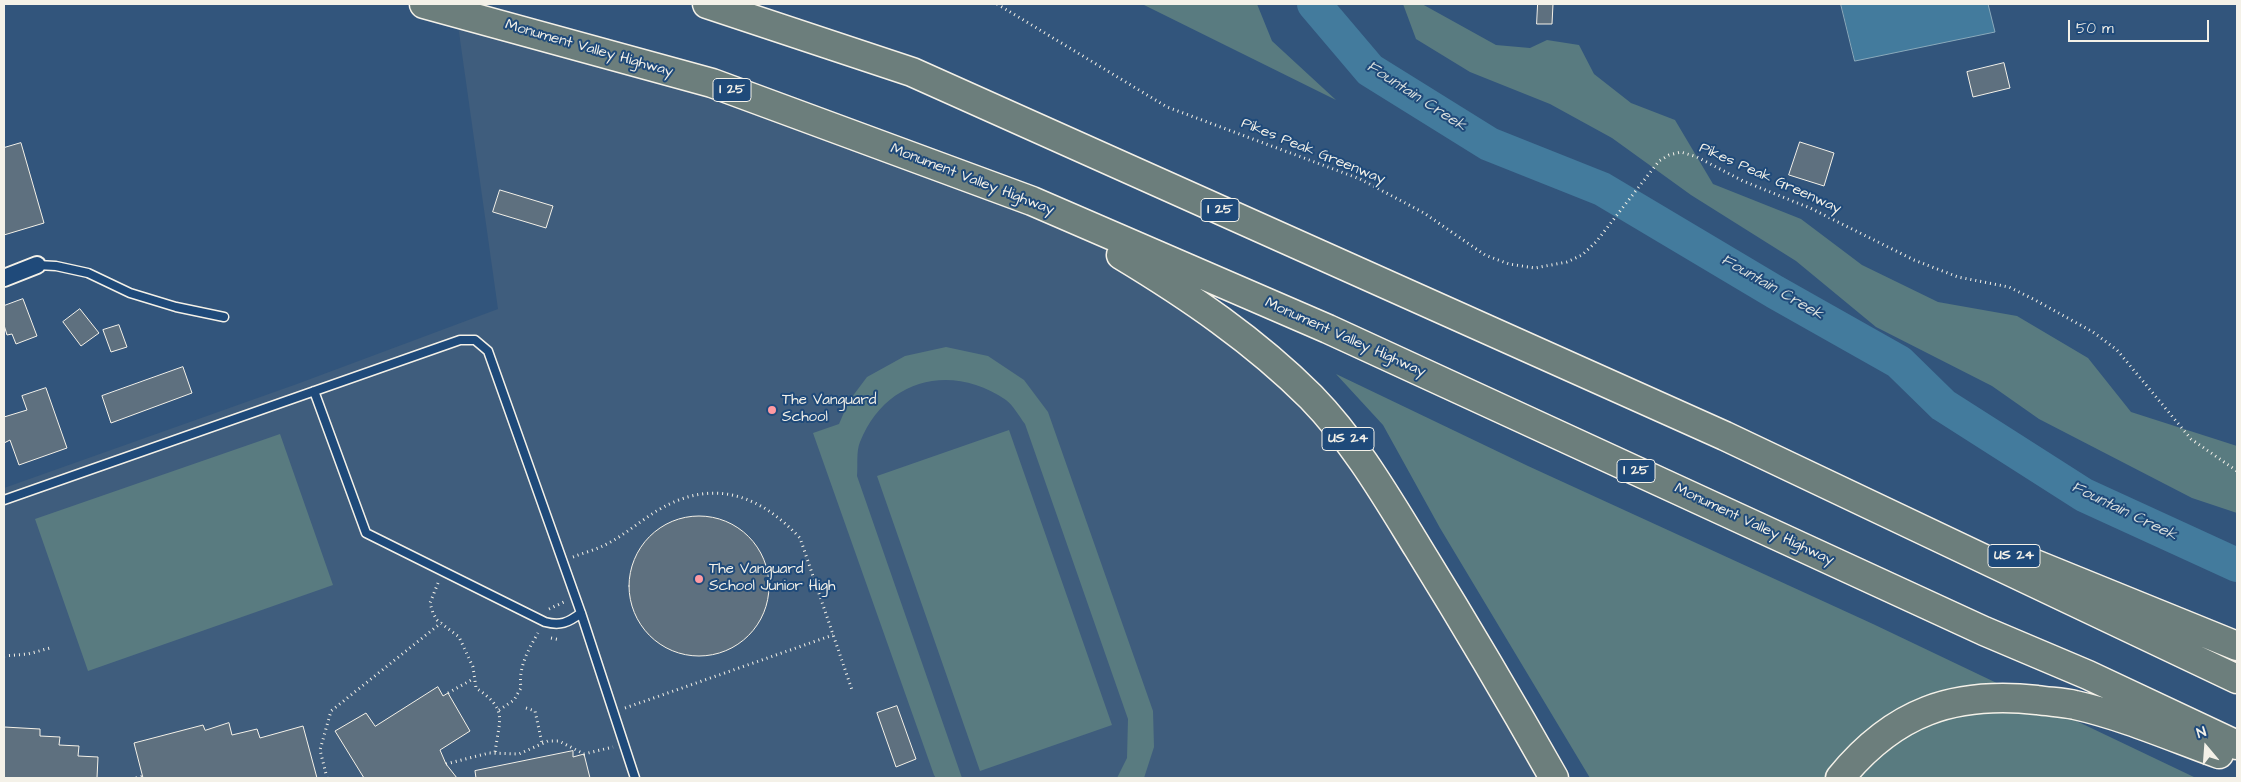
<!DOCTYPE html>
<style>
body{margin:0}
#map{position:relative;width:2241px;height:782px;overflow:hidden;background:#32557c;font-family:"Architects Daughter",sans-serif}
canvas{display:block}
.frame{position:absolute;inset:0;border:5px solid #f4f1e8;pointer-events:none}
.north{position:absolute;left:2181px;top:722px;width:50px;height:50px;-webkit-text-stroke:4px #1f4a7a;paint-order:stroke;rotate:342deg;font-size:14px;font-weight:700;line-height:20px;text-align:center;color:#f4f1e8}
.north::after{content:'';display:block;margin:auto;width:18px;height:22px;background:#f4f1e8;clip-path:polygon(50% 0,100% 100%,50% 72%,0 100%)}
.scale{position:absolute;left:2068px;top:20px;width:141px;height:22px;box-sizing:border-box;border:2px solid #f4f1e8;border-top:0;padding-left:6px;font-size:15px;line-height:18px;white-space:nowrap;color:#f4f1e8;-webkit-text-stroke:4px #1f4a7a;paint-order:stroke}
</style>
<div id="map">
<canvas width="2241" height="782"></canvas>
<div class="frame"></div>
<div class="north">N</div>
<div class="scale">50 m</div>
</div>
<script>
const ctx = document.querySelector('canvas').getContext('2d');
ctx.lineJoin = 'round';
function fillPath(path, color) {
  ctx.fillStyle = color;
  ctx.fill(path, 'evenodd');
}
function trace(path, color, width, dash) {
  ctx.strokeStyle = color;
  ctx.lineWidth = width;
  ctx.lineCap = dash ? 'butt' : 'round';
  ctx.setLineDash(dash || []);
  ctx.stroke(path);
}
function drawText(font, color, halo, rows, align = 'center') {
  ctx.font = font + ' "Architects Daughter",sans-serif';
  ctx.lineWidth = 4;
  ctx.setLineDash([]);
  ctx.textBaseline = 'middle';
  ctx.strokeStyle = halo;
  ctx.fillStyle = color;
  for (const [text, x, y, turn = 0] of rows) {
    ctx.save();
    ctx.translate(x, y);
    ctx.rotate((+turn || 0) * Math.PI / 180);
    ctx.textAlign = isNaN(turn) ? turn : align;
    if (halo) ctx.strokeText(text, 0, 0);
    ctx.fillText(text, 0, 0);
    ctx.restore();
  }
}
fillPath(new Path2D(`
 M456 11 1032 201 1181 291 1345 436 1554 778H4V488L297 384 498 309Z`), '#3f5d7d');
fillPath(new Path2D(`
 M1142 4H1257L1272 41 1336 100Z
 M1403 4H1422L1496 45 1530 48 1547 40 1579 45 1594 74 1631 103 1675 120 1713 184 1801 219 1862 265 1938 302 2017 316 2088 358 2131 412 2237 446V513L2192 498 2039 419 1992 386 1876 327 1796 261 1691 195 1612 138 1550 104 1470 72 1416 39Z
 M946 347 988 356 1024 380 1048 412 1153 711 1154 747 1144 778H1117L1127 758 1128 719 1025 424C1019 416 1013 405 1006 400 951 362 885 379 860 442 856 451 858 466 857 476L962 778H936L934 775 813 433 839 424 849 401 867 377 905 356Z
 M1336 374 1528 466 1873 624 2196 778H1590L1440 528 1383 425Z
 M1009 430 1112 725 980 771 877 476Z
 M280 434 333 585 88 671 35 519Z`), '#597b80');
const water = new Path2D(`
 M1841 4H1988L1995 32 1855 61Z`);
fillPath(water, '#437b9d');
trace(water, '#8aaabb', 1);
trace(new Path2D(`
 M1314 4 1370 70 1489 144 1602 189 1775 292 1899 362 1943 405 2084 495 2237 565`), '#437b9d', 34);
const building = new Path2D(`
 M1538 4H1553L1552 24H1537Z
 M2004 63 2010 88 1973 97 1967 72Z
 M1800 142 1834 153 1824 186 1789 175Z
 M21 143 44 223 4 235V148Z
 M500 190 553 206 546 228 493 212Z
 M23 299 37 336 16 344 12 334 7 335 4 325V306Z
 M80 309 99 333 81 346 63 322Z
 M119 325 127 347 111 352 103 330Z
 M183 367 192 393 111 423 102 396Z
 M46 388 67 448 19 465 10 440 4 443V417L27 410 22 396Z
 M629 586a70 70 0 1 1 140 0a70 70 0 1 1-140 0Z
 M438 687 443 696 448 693 470 731 440 750 446 764 457 778H364L335 731 366 713 375 726Z
 M897 706 916 759 896 767 877 713Z
 M229 723 232 735 257 729 260 738 303 726 317 778H143L134 743 203 725 205 730Z
 M4 727 40 729V736L60 737 59 745 79 746 78 756 98 757 97 778H4Z
 M573 751V757L584 754 590 778H476L475 771Z`);
fillPath(building, '#5e707f');
trace(building, '#f4f1e8', 1);
const lane = new Path2D(`
 M37 265 56 266 88 273 130 293 176 307 224 317
 M314 391 366 533 545 622C560 626 568 623 581 613
 M4 500 460 340H475L488 351 581 613 635 778`);
const street = new Path2D(`
 M4 278 37 265`);
const highway = new Path2D(`
 M424 4 712 83 1032 201 1328 329 1984 631 2088 675 2237 745
 M707 4 912 72 1725 436 2237 679
 M1121 255C1189 296 1255 341 1311 397 1354 441 1386 496 1418 548 1465 624 1510 700 1554 778
 M2035 564 2237 646
 M1840 778C1894 712 1953 691 2037 700 2050 702 2063 702 2075 705 2124 716 2172 737 2219 754`);
trace(lane, '#f4f1e8', 11);
trace(street, '#f4f1e8', 20);
trace(highway, '#f4f1e8', 31);
trace(new Path2D(`
 M997 4 1167 107 1360 179 1424 213 1485 255 1509 264 1535 268 1567 262 1582 255 1596 242 1659 161 1669 155 1681 152 1697 157 1743 181 1810 208 1914 260 1958 277 2009 287 2035 300 2093 332 2117 350 2191 439 2237 471
 M573 557C583 553 595 550 605 545 625 535 641 520 660 509 714 478 760 495 800 538L852 690
 M438 583 430 603 433 613 437 620 459 637 473 667 476 688C509 710 499 719 495 753
 M549 609 564 602
 M551 638 560 640
 M4 656 28 654 50 648
 M448 693 473 679
 M526 708 535 711 542 743
 M625 708 833 635
 M499 710 514 700 521 688C518 668 528 650 538 633
 M446 764 489 753 519 754 548 741H559L584 754 613 747
 M136 778 143 776
 M327 778 320 750 331 711 441 623`), '#f4f1e8', 3, [1, 4]);
trace(lane, '#1f4a7a', 8);
trace(street, '#1f4a7a', 16);
trace(highway, '#6c7e7c', 28);
for (const [x, y, r, color] of [
 [772,410,5,"#ff9aa2"],
 [699,579,5,"#ff9aa2"]
]) {
  const dot = new Path2D();
  dot.arc(x, y, r, 0, 2 * Math.PI);
  ctx.fillStyle = color;
  ctx.fill(dot);
  trace(dot, '#1f4a7a', 2);
}
for (const [x, y, w] of [
 [732,90,38],
 [1220,210,38],
 [1348,439,52],
 [1636,471,38],
 [2014,556,52]
]) {
  const box = new Path2D();
  box.roundRect(x - w / 2, y - 11.5, w, 23, 4);
  ctx.fillStyle = '#1f4a7a';
  ctx.fill(box);
  trace(box, '#f4f1e8', 1);
}
drawText('bold 14px', '#f4f1e8', null, [
 ["I 25",732,90],
 ["I 25",1220,210],
 ["US 24",1348,439],
 ["I 25",1636,471],
 ["US 24",2014,556]
]);
drawText('15px', '#f4f1e8', '#1f4a7a', [
 ["Monument Valley Highway",589,49,16],
 ["Pikes Peak Greenway",1313,152,22],
 ["Pikes Peak Greenway",1770,179,24],
 ["Monument Valley Highway",972,180,21],
 ["Monument Valley Highway",1345,338,24],
 ["Monument Valley Highway",1754,525,25]
]);
drawText('15px', '#f4f1e8', '#1f4a7a', [
 ["The Vanguard",782,401],
 ["School",782,418],
 ["The Vanguard",709,570],
 ["School Junior High",709,587]
], 'left');
drawText('italic 16px', '#d9dfdd', '#1f4a7a', [
 ["Fountain Creek",1416,97,33],
 ["Fountain Creek",1772,288,30],
 ["Fountain Creek",2124,512,26]
]);
</script>
